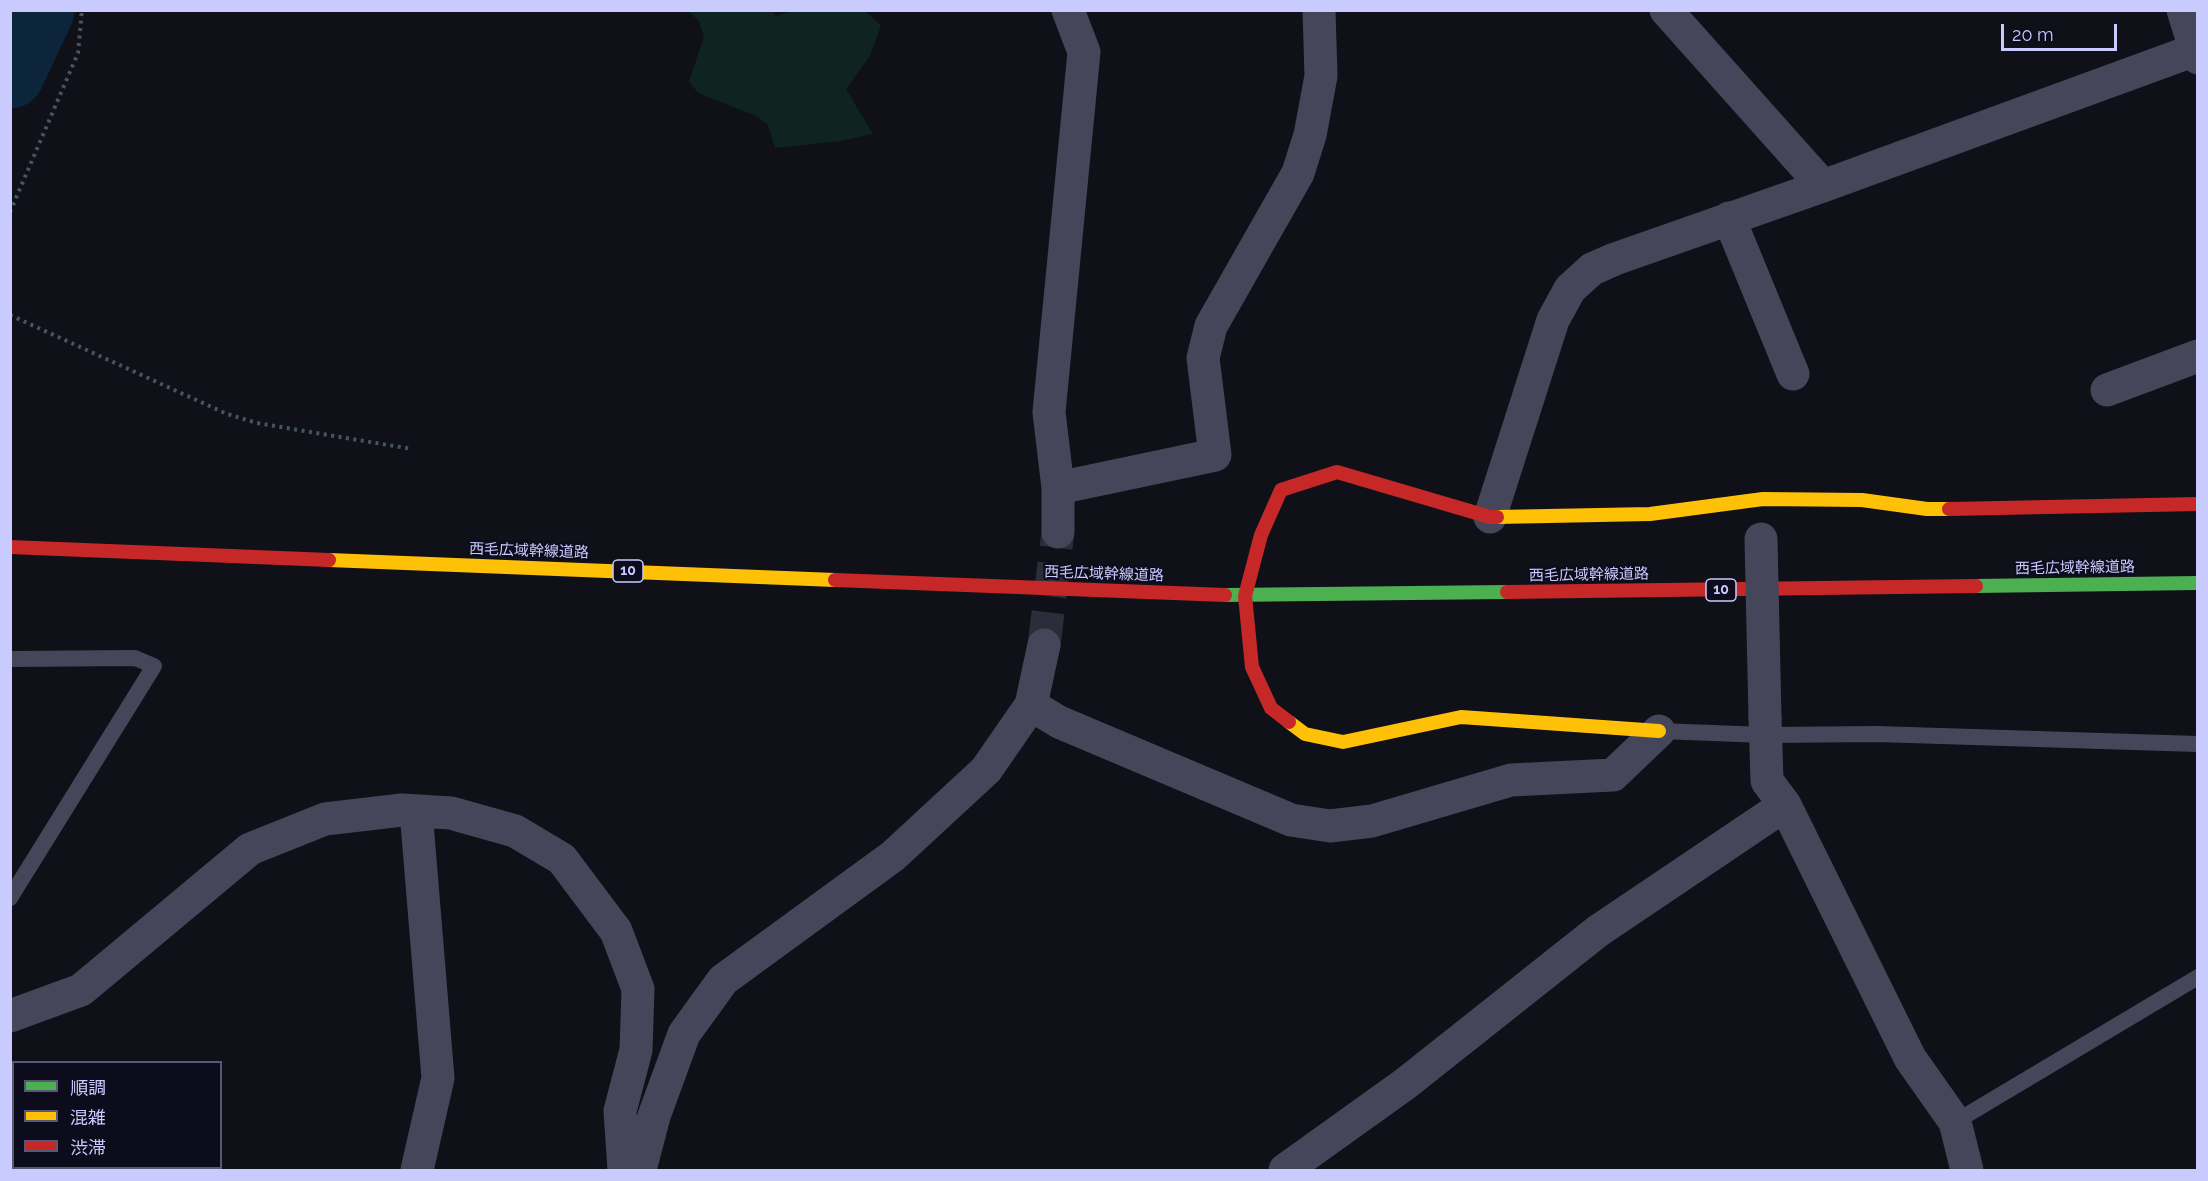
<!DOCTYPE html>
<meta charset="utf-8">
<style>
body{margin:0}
#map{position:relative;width:2208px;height:1181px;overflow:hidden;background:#101018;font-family:Raleway,"Noto Sans JP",sans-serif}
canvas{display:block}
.frame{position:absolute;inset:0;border:12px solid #c9cafd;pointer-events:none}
.legend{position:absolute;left:12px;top:1061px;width:210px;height:108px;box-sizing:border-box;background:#0d0c1c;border:2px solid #585876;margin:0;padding:8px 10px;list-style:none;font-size:18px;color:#c9cafd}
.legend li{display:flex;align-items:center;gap:12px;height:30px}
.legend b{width:30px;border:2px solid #585876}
.scale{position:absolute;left:2001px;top:24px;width:116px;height:27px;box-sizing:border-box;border:3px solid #c9cafd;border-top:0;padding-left:8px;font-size:18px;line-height:21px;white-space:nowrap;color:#c9cafd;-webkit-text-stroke:4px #0d0c1c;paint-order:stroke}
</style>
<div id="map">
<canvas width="2208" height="1181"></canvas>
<div class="frame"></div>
<ul class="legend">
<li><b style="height:8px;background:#4caf50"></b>順調</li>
<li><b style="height:8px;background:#ffc107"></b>混雑</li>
<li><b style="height:8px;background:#c62828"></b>渋滞</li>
</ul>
<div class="scale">20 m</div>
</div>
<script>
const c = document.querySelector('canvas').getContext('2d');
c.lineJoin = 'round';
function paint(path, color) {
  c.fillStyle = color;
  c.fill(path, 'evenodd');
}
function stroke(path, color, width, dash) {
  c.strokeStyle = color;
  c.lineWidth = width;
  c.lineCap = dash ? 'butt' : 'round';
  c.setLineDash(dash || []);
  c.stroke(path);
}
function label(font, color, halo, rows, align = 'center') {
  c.font = font + ' Raleway,"Noto Sans JP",sans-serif';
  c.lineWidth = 4.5;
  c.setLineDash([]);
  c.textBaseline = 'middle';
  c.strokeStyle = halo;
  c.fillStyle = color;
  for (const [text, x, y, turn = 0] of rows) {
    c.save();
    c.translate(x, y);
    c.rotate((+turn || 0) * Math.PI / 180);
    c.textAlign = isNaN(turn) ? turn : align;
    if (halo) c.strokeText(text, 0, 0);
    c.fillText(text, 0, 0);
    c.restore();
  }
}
paint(new Path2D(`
 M688,11H773L776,16L792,11H865L881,25L870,56L846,89L873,134L841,141L775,148L768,125L756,116L698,93L689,81L704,37L699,21Z`), '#0f2321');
stroke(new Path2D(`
 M10,74L40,10`), '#0d253b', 69);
stroke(new Path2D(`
 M1044,645L1058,532`), '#2c2c3a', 33, [33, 16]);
stroke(new Path2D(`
 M10,212L78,53L82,10
 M10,315L227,414L257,423L412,449`), '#46555f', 4, [3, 4.5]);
stroke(new Path2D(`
 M10,659L135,658L154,666L10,898
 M1659,731L1766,735L1877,734L2198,744
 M1955,1122L2198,977`), '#454659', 16);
stroke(new Path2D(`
 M1666,10L1823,186
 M2183,10L2198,58
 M1729,218L1793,374
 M2107,390L2198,356
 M1058,488L1215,455L1203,358L1211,326L1298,173L1310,135L1321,76L1319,10
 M1490,517L1553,320L1570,289L1592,269L1615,259L1823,186L2195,50
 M1058,532V488L1049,412L1084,52L1068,10
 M1031,705L1059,722L1291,820L1330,826L1372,821L1511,780L1613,775L1659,731
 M1765,717L1767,781L1785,805L1910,1058L1955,1122L1967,1170
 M416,811L438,1078L417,1170
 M10,1016L81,990L250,849L325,819L402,810L451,813L515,831L562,859L616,931L638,989L636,1050L620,1111L624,1170
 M640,1170L654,1116L684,1034L723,980L893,856L986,770L1031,705L1044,645
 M1285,1170L1405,1084L1598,931L1785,805`), '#454659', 33);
stroke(new Path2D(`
 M1976,586L2198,583
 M1225,595L1507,592`), '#4caf50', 14);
stroke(new Path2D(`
 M1497,517L1650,514L1763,499L1862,500L1927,509H1949
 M329,560L835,580
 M1289,722L1305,734L1343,742L1461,717L1659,731`), '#ffc107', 14);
stroke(new Path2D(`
 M1949,509L2198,504
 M10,547L329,560
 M835,580L1225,595
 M1507,592L1976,586
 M1289,722L1271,708L1252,667L1245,596L1261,535L1281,490L1337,472L1490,517H1497`), '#c62828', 14);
stroke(new Path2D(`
 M1761,539L1765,717`), '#454659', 33);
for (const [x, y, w] of [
 [628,571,30],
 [1721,590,30]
]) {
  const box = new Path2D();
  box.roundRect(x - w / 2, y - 11, w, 22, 4.5);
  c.fillStyle = '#0d0c1c';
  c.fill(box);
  stroke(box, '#c9cafd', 1.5);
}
label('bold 14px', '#c9cafd', null, [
 ["10",628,571],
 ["10",1721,590]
]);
label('15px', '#c9cafd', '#0d0c1c', [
 ["西毛広域幹線道路",529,551,2],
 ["西毛広域幹線道路",2075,568,-1],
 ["西毛広域幹線道路",1104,574,2],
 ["西毛広域幹線道路",1589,575,-1]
]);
</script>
